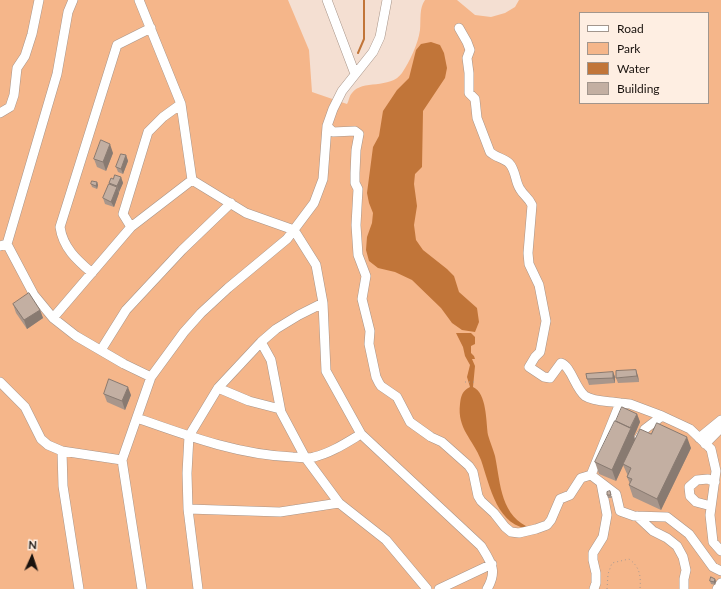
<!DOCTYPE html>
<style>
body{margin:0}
#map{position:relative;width:721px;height:589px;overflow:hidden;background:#f4dfd2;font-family:Lato,sans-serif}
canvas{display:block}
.legend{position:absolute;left:579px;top:12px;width:130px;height:92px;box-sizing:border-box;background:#feeee2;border:1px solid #a2968d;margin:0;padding:5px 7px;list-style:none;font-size:12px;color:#19120e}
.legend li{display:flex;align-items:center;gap:8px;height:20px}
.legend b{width:20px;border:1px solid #a2968d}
.north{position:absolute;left:12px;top:537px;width:40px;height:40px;-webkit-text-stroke:3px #feeee2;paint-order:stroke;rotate:3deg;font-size:11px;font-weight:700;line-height:16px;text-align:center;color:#19120e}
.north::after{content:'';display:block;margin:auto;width:14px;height:18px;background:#19120e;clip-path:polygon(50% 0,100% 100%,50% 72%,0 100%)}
</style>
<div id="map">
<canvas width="721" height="589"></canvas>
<ul class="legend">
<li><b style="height:5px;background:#fff"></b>Road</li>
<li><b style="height:11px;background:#f5b68a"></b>Park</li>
<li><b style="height:11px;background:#c17539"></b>Water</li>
<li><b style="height:11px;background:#c3afa2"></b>Building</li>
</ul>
<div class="north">N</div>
</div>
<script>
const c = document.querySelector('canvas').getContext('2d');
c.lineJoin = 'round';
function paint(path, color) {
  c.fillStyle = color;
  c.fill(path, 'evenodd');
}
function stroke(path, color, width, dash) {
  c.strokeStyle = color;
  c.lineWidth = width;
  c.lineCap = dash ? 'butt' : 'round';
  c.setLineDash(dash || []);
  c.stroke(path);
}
paint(new Path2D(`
 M0,0H288L309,50L312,92L347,104C349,101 349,96 352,93C362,79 390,90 402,73C410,61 418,44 420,30C421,20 419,8 425,0H457L475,15L491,17L505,13L515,7L519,0H721V589H0ZM580,13H708V103H580Z`), '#f5b68a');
paint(new Path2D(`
 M431,42L440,45L444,53L447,68L445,78L423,111L422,167L415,174L414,184L417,206L414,225L416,240L423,250L447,269L454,276L459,292L477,308L479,322L475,332L462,330L452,323L441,308L412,280L395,272L378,268L369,261L366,250L367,237L372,223L373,213L369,203L367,193L373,147L379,136L383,111L397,90L409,78L416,50L421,44Z
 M456,333H471L475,337V344L471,346V353L474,356L475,359H472L475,366L473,387C487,393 486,422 488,435C490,442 493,449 495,456C501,485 500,516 532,529C497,528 490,486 481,460C473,439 457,429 460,404C461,396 462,391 470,387L467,377L470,365L465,356L463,347Z`), '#c17539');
stroke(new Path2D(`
 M358,53L364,39V0`), '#c17539', 2);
const minor = new Path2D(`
 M139,0L181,104L192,180L246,213L294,230L316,265L323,303L326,371L361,434L481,546C491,562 498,571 487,589
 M327,0L355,74
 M459,28L467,42L470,50L467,58L469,73V93L475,99L477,118L490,152C495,157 503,158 509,163C516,170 515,182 520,189C524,196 529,198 532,205L528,253L529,264L539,285L546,321L540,352L535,357L529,367L544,377L550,378L561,363C571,366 575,388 585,396C594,402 610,401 620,403
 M0,113L10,107L14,95L17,68L25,56L32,34L39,0
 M327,126L333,132L355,131L359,134L356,150L355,173V183L358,189L356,225L358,255L366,276L362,299L370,331L369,344L376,377L379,383L381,386L397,397L410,422L431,437L442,442L469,466L473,472L478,496L481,501L494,513L505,527L511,532L519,533L536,529L547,525L551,520L560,499L570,495L581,478L591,475
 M131,227L123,214L148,132L163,117L181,104
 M7,244L34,295L53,318L76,336L124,364L151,377
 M0,246L7,244L57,74L68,12L73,0
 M92,273C77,260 63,248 60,227L117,45L151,28
 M53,318L131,227L192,180
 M261,342L271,360L281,412L305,457L339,503L386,540L427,589
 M101,350L126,310L182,250L231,203
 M0,382L25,407L41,439L48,445L62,451L122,460
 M218,388L249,401L280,409
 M137,418C188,436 239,455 293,457C300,457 308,459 314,457C331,453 346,443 361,434
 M699,438L721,420
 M638,440L645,429L662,416
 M705,444L721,428
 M62,451L63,486L79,589
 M711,506L696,502L690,496L689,487L697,480L708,479L715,482
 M188,509L280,512L339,503
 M637,516L653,531L667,538L677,546L683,557L686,570L684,579V589
 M721,551L713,542L710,515L716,471L711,449L690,429L662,416L630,404L620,403L591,475L616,494L620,511L634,516L667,517L689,534L713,567L721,571
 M142,589L122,460L151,377L184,332L201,313L228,288L287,239L314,203L323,179L327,126L333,109L342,91L373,52L380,37L387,0
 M198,589L188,509L187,473L189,436L218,388L261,342L276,329L299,315L323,303
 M439,589L492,564
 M594,589L596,583V573L593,560V553L603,537L607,515L601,483
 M717,589L721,583`);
stroke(minor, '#a89589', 10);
stroke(new Path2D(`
 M465,382H476
 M607,589L608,574L612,563L629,559C640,567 641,576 640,589`), '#ab9b91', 1, [1, 3]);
stroke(minor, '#fff', 9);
paint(new Path2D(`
 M113,153L106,171L97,167L94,159Z
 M126,155L128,161L123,174L118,172L116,167Z
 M121,177L123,183L119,192V193L114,207L105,204L103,198L109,184V183L113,179Z
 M97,182L98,185L97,189L92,187L91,184Z
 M13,304L40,310L43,318L27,329L16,313Z
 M613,372L615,377V383L589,385L587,379Z
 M638,376L639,382L618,383L616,378Z
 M104,394L131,395L125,410L107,402Z
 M637,414L640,422L634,436L635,439L651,434L691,448L661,510L633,497L629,485L630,484L627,477L628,476L623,465L616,481L599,474L595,462Z
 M610,491L612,498H608L607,495Z
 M710,581H716L715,585L711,584Z`), '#a8968b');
paint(new Path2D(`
 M110,144L113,153L106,171L103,162Z
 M126,155L128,161L123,174L121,169Z
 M121,177L123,183L119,192L117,186Z
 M97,182L98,185L97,189L96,186Z
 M117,187L119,193L114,207L111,202Z
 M40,310L43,318L27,329L24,320Z
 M636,370L638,376L639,382L637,376Z
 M613,372L615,377V383L613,378Z
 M128,387L131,395L125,410L122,401Z
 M637,414L640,422L634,436L635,440L616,481L612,470Z
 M687,437L691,448L661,510L657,499Z
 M715,579L716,581L715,585L714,582Z`), '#887a71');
const building = new Path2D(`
 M101,140L110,144L103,162L94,159Z
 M121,154L126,155L121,169L116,167Z
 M115,175L121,177L117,186L109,183L111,178L113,179Z
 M92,181L97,182L96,186L91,184Z
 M109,184L117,187L111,202L103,198Z
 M29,293L40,310L24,320L13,304Z
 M636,370L637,376L616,378V371Z
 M613,372V378L587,379L586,374Z
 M109,379L128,387L122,401L104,394Z
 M622,407L637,414L630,428L616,421Z
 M615,421L631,428L612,470L595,462Z
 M657,423L687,437L657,499L629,485L632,479L627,477L631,468L623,464L640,429L651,434Z
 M610,491L611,495H607V492Z
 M711,577L715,579L714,582L710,581Z`);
paint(building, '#c3afa2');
stroke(building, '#887a71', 1);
</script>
